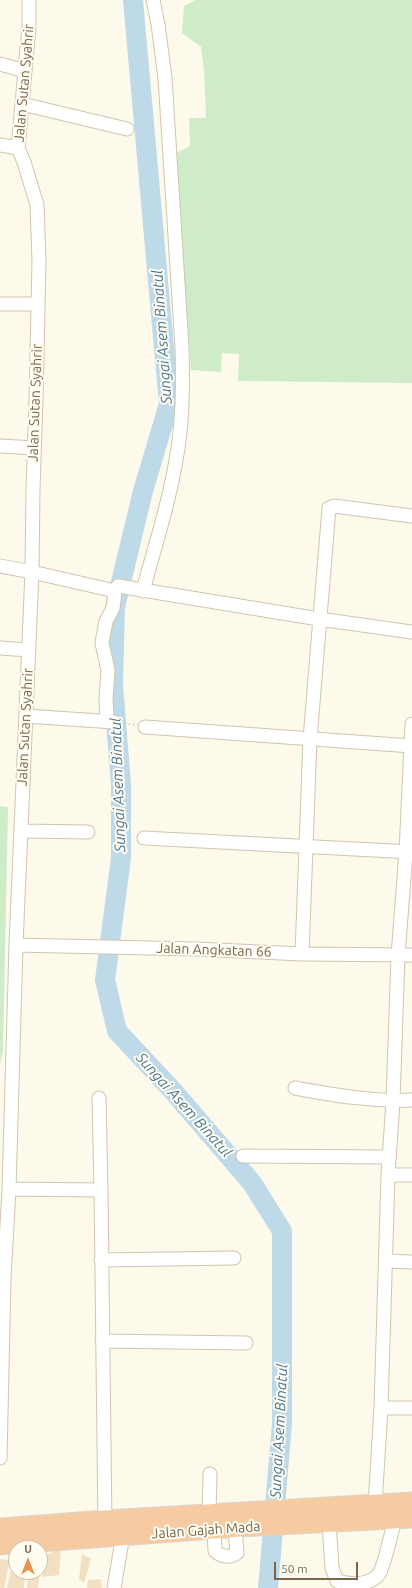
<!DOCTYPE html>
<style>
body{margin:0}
#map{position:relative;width:412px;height:1588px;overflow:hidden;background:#fdfaeb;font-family:Ubuntu,sans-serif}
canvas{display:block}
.north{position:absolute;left:8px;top:1540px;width:40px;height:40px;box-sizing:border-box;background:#fffdf2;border:1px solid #c9c1b0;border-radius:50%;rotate:0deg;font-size:11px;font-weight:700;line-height:16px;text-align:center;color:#79664d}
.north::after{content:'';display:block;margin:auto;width:14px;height:18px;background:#e79350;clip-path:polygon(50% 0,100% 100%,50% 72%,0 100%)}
.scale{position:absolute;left:274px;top:1562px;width:84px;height:18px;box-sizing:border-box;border:2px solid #79664d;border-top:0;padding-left:5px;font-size:12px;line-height:14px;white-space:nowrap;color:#79664d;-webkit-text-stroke:3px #fffdf2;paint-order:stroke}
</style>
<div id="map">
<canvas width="412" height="1588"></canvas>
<div class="north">U</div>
<div class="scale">50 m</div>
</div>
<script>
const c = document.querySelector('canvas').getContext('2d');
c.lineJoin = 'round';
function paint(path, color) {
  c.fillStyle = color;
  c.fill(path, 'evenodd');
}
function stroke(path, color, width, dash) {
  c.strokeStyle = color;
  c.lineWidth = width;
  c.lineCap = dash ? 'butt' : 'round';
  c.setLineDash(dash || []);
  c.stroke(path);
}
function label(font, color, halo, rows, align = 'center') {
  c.font = font + ' Ubuntu,sans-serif';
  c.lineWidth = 4;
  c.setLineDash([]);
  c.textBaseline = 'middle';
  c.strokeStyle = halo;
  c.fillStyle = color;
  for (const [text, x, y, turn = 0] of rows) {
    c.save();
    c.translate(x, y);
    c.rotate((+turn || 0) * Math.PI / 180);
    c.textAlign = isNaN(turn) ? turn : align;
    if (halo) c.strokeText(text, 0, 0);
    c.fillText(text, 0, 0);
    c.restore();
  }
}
paint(new Path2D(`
 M196,0H412V383L238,381L239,354L222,353L221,372L191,370L176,153L190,146L189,118H206L204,71L201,47L182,33L184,6Z
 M0,806L8,807L3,1051L0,1064Z`), '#cfecc8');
stroke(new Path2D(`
 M133,0L169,404L143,491L115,607L113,684L121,785V858L105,980L117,1031L173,1091L252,1183L282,1231V1424L268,1588`), '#bed9e8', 20);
paint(new Path2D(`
 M61,1549L59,1575L42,1577L45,1555Z
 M82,1554L91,1559L84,1583L79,1579Z
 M0,1559L10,1560L4,1588H0Z
 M13,1562H16V1572H25L24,1588H7Z
 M28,1572H40L38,1588H27Z
 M101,1579L102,1588H87L88,1580Z`), '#f3e0c2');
const minor = new Path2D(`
 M0,64L25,71
 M22,104L127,129
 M0,145L18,148
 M0,304H38
 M0,446L34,448
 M0,566L32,572L115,591L118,586L319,619L412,632
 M143,591C154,548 169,505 176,460C183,423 183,385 182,347L165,78L158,24L153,0
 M0,648L29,650
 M26,716L114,722
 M107,721L106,698L108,670L102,643L106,621L113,608L115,591
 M145,727L412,746
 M21,831L88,832
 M144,838L412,852
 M16,945L195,949L302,954L412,955
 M302,954L310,739L329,508L334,506L412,516
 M295,1088C333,1095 373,1102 412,1100
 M99,1098L101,1190
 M243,1156L389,1157
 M388,1175H412
 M9,1189L101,1190L105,1527
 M101,1260L234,1258
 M386,1261L412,1262
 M102,1341L246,1343
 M381,1408H412
 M0,1458L4,1278L9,1189L16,945L32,572L33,489L36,400L39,261L37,205L24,162L18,148L29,27V0
 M375,1505L381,1408L388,1175L393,1101L398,956L406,852L412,724
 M209,1514L210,1474
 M329,1523L332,1568L337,1581C350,1585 369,1586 379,1574C384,1567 392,1530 395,1519
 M214,1530L215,1551C221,1557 230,1558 237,1553L235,1527
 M114,1588L124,1529`);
const highway = new Path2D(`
 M0,1528L105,1520L412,1502
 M0,1545L240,1527L412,1518`);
stroke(minor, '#d0c5af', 15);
stroke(highway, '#dcd7d1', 21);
stroke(new Path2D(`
 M125,723L134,725`), '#d9c4a4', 2, [1, 3]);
stroke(minor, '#fff', 13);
stroke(highway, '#f7cba2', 19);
label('14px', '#79664d', '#fffdf2', [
 ["Jalan Sutan Syahrir",24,83,-85],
 ["Jalan Sutan Syahrir",35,403,-88],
 ["Jalan Sutan Syahrir",25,727,-87],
 ["Jalan Angkatan 66",214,950,2],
 ["Jalan Gajah Mada",206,1530,-4]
]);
label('italic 15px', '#497794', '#fffdf2', [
 ["Sungai Asem Binatul",162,337,-94],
 ["Sungai Asem Binatul",118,785,-92],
 ["Sungai Asem Binatul",184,1105,48],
 ["Sungai Asem Binatul",279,1431,-87]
]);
</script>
